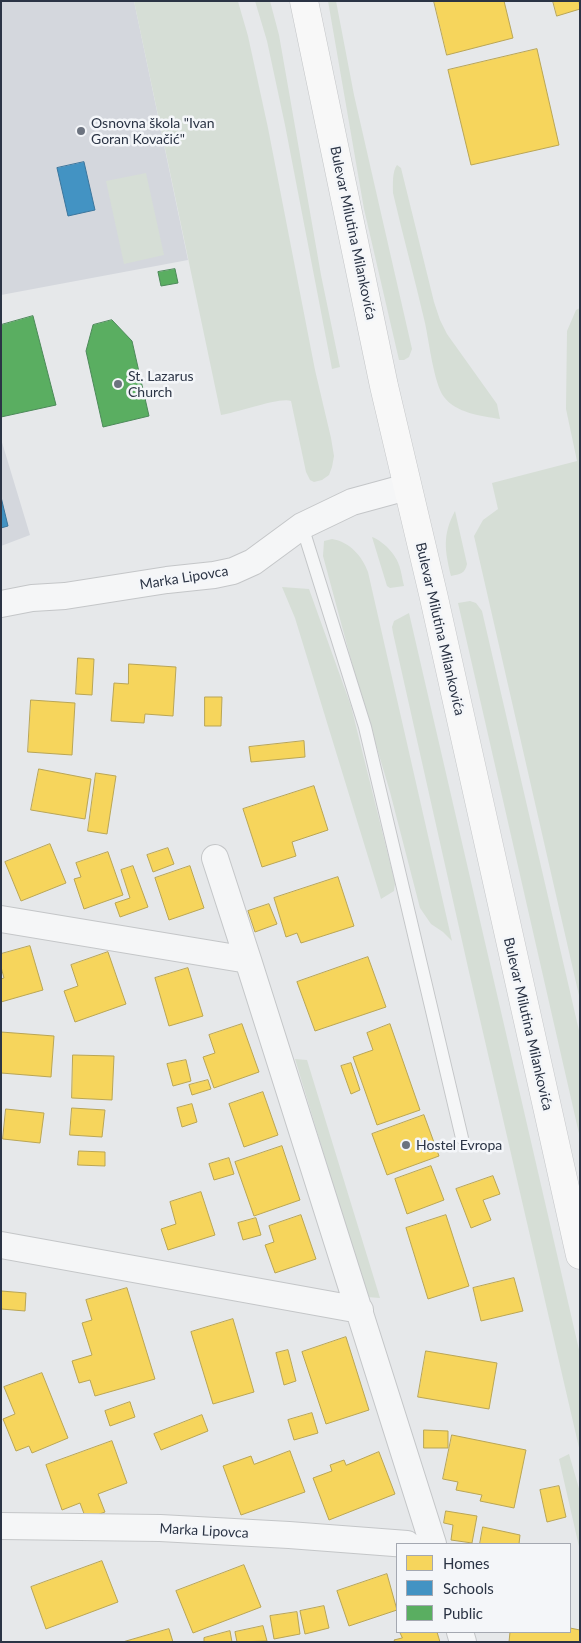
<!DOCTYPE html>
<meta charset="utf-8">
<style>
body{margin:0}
#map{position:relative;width:581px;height:1643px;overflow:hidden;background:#e6e8ea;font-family:Lato,sans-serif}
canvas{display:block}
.frame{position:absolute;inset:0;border:2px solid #2b3445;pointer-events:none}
.legend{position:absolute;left:396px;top:1543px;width:175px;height:90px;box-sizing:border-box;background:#f4f6f9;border:1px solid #a4a8b1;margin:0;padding:6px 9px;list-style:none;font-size:15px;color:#2b3445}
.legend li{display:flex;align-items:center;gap:10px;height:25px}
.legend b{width:25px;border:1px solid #a4a8b1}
</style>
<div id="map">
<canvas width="581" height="1643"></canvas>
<div class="frame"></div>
<ul class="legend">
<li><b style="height:14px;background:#f6d55c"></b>Homes</li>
<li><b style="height:14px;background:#4393c3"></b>Schools</li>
<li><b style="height:14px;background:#5aae61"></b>Public</li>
</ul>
</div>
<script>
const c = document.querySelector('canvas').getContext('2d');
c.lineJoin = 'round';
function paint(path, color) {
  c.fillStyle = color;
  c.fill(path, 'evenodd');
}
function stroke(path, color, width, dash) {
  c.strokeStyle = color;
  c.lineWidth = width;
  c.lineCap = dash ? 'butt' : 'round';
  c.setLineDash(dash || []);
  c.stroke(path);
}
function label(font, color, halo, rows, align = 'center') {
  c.font = font + ' Lato,sans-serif';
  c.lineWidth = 5;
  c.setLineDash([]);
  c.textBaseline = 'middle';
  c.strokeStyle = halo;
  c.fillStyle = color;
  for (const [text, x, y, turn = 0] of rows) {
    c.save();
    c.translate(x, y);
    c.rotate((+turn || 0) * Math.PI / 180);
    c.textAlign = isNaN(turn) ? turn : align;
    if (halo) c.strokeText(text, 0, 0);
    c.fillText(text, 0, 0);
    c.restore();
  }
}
paint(new Path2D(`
 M1,1H134L188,260L1,295Z
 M1,439L30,535L1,546Z`), '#d4d7dd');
paint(new Path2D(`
 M134,1H238L239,5L248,36L268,128L315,370L331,438L334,456L332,467L329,475L322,480L314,482L310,480L306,472L291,401C279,397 237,413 221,415Z
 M255,1H270L279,35L321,275L340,367L332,369L285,125L267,41Z
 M328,1H336L354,95L412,349L409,357L404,360H399L364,209Z
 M397,165L401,168L434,302L440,320L447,334L497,404L500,419C481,416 456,413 444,397C434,384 429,341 425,323C415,280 403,236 393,193C393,184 392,172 397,165Z
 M146,173L164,255L124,264L106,181Z
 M580,308V1000L474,536L483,520L498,509L492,483L577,461L566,409L567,331L576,310Z
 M455,511L467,564C465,574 460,574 451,576C445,551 442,535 455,511Z
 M372,537C378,539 381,542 386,546C400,560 400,567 404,586L390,588L387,586Z
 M332,539C350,542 362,556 368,572L452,941L443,932L431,924L420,908L390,792L354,671L323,556L324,541Z
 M282,587L309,589L351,706L395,883L394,891L381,899L295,618Z
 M470,601L476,603L482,611L580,1035V1138L458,603Z
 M409,613L580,1354V1452L469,972L393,633L392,627L394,621Z
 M295,1059L307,1060L380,1298L367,1297Z
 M569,1454L580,1492V1551L559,1459Z`), '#d6ded6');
const homes = new Path2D(`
 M434,1H504L513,38L447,55Z
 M553,1H579L580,9L557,16Z
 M537,49L559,145L471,165L448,70Z
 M78,658L94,659L92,695L76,694Z
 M129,664L176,667L173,716L145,714L144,723L111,721L114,683L128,684Z
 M205,697H222L221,726H205Z
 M31,700L75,703L72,755L28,752Z
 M304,741L305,757L251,762L249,747Z
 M39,769L91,779L85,819L31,810Z
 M96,773L116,776L107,834L88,831Z
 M314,786L328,830L292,842L296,856L262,867L243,809Z
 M50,844L66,883L21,901L5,862Z
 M168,848L174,864L153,872L147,855Z
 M108,852L123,895L84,909L74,879L81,877L76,863Z
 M133,866L148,907L120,917L115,903L130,898L121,870Z
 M190,866L204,908L169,920L155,878Z
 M338,877L354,926L301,943L297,933L286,937L274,898Z
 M269,904L277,924L255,932L248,911Z
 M30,946L43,990L1,1002V979L4,978L1,967V954Z
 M108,952L126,1004L75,1022L64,991L78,986L71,965Z
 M368,957L386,1007L315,1031L297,982Z
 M188,968L203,1016L169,1026L155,978Z
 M242,1024L259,1072L214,1088L203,1057L215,1053L209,1035Z
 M390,1024L420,1110L377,1125L353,1057L373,1050L367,1033Z
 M1,1032L54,1036L51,1077L1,1073Z
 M73,1055L114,1056L112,1100L72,1098Z
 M186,1060L191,1081L173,1086L167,1064Z
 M351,1063L360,1090L351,1094L341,1066Z
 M208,1080L211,1089L192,1095L189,1085Z
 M263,1092L278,1135L244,1147L229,1104Z
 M192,1104L197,1122L182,1127L177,1108Z
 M72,1108L105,1110L102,1137L70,1135Z
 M6,1109L44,1113L40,1143L3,1139Z
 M424,1115L439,1156L387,1175L372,1134Z
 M282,1146L300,1200L254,1216L235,1162Z
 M79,1151L105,1152V1166L78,1165Z
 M229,1158L234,1174L214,1180L209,1164Z
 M431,1166L444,1200L407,1214L395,1179Z
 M493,1176L500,1194L483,1200L491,1220L471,1228L456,1189Z
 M201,1192L215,1235L168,1250L161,1229L176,1224L170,1202Z
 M301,1215L316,1259L275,1273L265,1245L274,1242L269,1226Z
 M446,1215L469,1286L428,1299L406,1228Z
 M256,1218L261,1235L243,1240L238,1223Z
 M514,1278L523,1311L481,1321L473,1288Z
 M127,1288L155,1379L95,1396L90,1380L79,1383L72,1361L92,1355L82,1323L92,1320L86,1300Z
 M1,1291L26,1293L25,1311L1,1309Z
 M233,1319L254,1392L213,1404L191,1332Z
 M346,1337L369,1410L326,1424L302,1352Z
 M288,1350L296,1381L284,1385L276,1353Z
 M426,1351L497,1363L489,1409L418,1397Z
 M42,1373L68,1438L32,1453L29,1446L16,1451L3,1419L15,1414L4,1387Z
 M130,1402L135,1417L110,1426L105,1411Z
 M312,1413L318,1433L294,1440L288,1420Z
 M202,1415L208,1431L161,1450L154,1434Z
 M424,1430L448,1431V1448H424Z
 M452,1435L526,1450L514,1508L480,1501L482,1495L456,1490L458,1482L443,1479Z
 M112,1441L127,1483L98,1494L105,1512L86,1519L80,1503L62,1510L46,1465Z
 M290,1451L305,1492L241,1515L223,1466L251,1456L254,1464Z
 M379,1452L395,1494L329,1520L313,1478L332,1471L330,1465L344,1460L346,1465Z
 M559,1486L566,1517L547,1522L540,1490Z
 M446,1511L477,1516L472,1543L451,1540L453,1525L444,1523Z
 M483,1527L520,1535L519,1544H480Z
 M102,1561L118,1602L46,1629L31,1587Z
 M244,1565L261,1607L193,1633L176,1591Z
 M387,1574L397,1610L349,1626L337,1591Z
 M324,1606L329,1628L305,1634L300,1611Z
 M297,1612L300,1634L274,1639L270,1616Z
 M263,1626L267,1641L237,1642L235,1632Z
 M570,1628L580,1630V1642H509L510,1632H570Z
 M169,1629L173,1642H123Z
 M230,1631L232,1642H204V1638Z
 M400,1632H437L440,1642H395L394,1640L402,1638Z`);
paint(homes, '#f6d55c');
stroke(homes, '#b9a555', 1);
const schools = new Path2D(`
 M84,162L95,210L68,216L57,168Z
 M1,497L8,526L1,528Z`);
paint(schools, '#4393c3');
stroke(schools, '#3c769d', 1);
const public = new Path2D(`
 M175,269L178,283L161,286L158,272Z
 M33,316L56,405L1,417V325Z
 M112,320L132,341L149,416L103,427L86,351L93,325Z`);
paint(public, '#5aae61');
stroke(public, '#4c8959', 1);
const lane = new Path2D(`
 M302,526L365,727L462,1138`);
const street = new Path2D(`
 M1,604L32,598L65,596L167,580L214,575L233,571L253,562L302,526L352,502L407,487
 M215,858L248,960
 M1,919L248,960L433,1544
 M1,1245L360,1310
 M1,1526L160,1528L289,1535L407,1544
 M460,1632L463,1642`);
const secondary = new Path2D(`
 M304,1L384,386L434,598L580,1255`);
stroke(lane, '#c4c6c8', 14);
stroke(street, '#c4c6c8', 28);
stroke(secondary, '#c4c6c8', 29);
stroke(lane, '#f5f6f7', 12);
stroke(street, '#f5f6f7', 26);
stroke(secondary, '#f8f8f8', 28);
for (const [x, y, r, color] of [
 [81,131,5,"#6c737f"],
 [118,384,5,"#6c737f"],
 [406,1145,5,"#6c737f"]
]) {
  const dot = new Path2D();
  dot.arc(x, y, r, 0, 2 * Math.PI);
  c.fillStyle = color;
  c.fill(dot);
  stroke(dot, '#f4f6f9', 2);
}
label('14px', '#2b3445', '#f4f6f9', [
 ["Osnovna škola \"Ivan",91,123],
 ["Goran Kovačić\"",91,139],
 ["St. Lazarus",128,376],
 ["Church",128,392],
 ["Hostel Evropa",416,1145]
], 'left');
label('14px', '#2b3445', '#f4f6f9', [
 ["Bulevar Milutina Milankovića",353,233,78],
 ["Marka Lipovca",184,578,-9],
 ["Bulevar Milutina Milankovića",440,629,77],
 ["Bulevar Milutina Milankovića",528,1024,77],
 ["Marka Lipovca",204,1531,3]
]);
</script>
